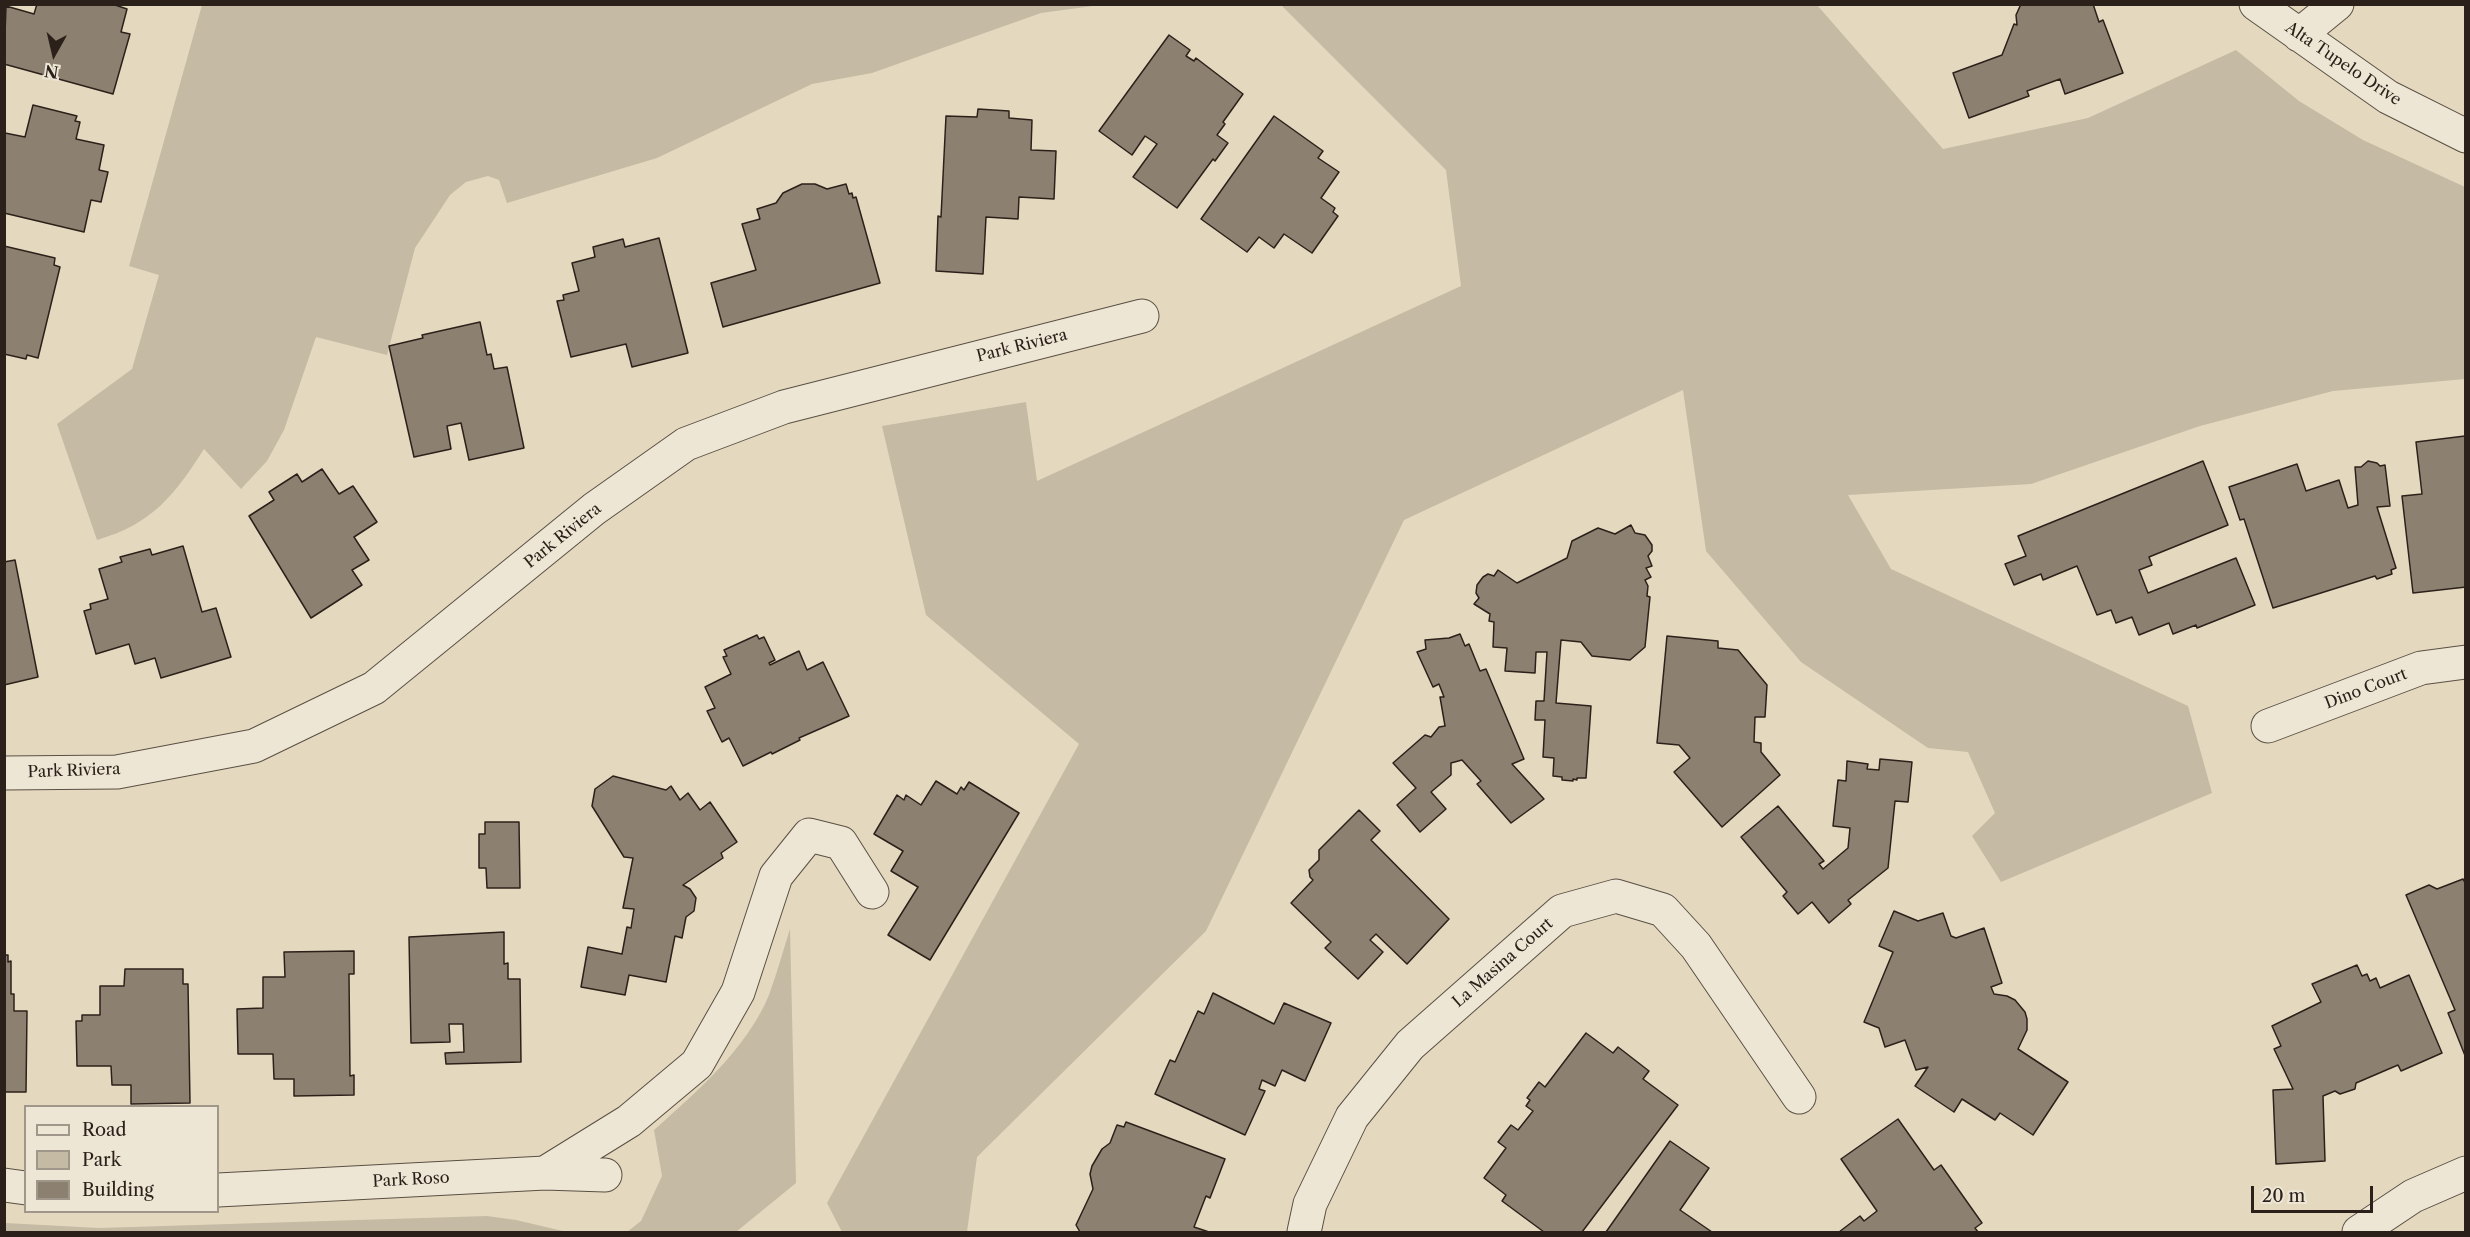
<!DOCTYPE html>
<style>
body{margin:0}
#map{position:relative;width:2470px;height:1237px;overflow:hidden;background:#e4d9bf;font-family:"Libre Caslon Text",serif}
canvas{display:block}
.frame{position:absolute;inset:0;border:6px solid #2c211a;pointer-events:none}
.legend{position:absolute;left:24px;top:1105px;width:195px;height:108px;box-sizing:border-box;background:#ede6d5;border:2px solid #a0978a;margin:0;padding:8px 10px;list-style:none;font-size:18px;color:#2c211a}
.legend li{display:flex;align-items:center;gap:12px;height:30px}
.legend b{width:30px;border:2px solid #a0978a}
.north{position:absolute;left:24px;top:24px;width:60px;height:60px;-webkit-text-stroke:4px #ede6d5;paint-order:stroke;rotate:188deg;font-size:16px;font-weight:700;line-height:24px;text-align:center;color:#2c211a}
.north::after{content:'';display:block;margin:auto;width:21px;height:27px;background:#2c211a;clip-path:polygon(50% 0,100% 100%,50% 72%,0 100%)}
.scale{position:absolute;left:2251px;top:1186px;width:122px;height:27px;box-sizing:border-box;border:3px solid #2c211a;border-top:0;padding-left:8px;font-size:18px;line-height:21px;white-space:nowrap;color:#2c211a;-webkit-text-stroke:4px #ede6d5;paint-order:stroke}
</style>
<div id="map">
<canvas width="2470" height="1237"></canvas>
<div class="frame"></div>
<ul class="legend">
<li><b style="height:8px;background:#ede6d5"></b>Road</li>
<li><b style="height:16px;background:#c5baa3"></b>Park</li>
<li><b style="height:16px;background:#8c8170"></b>Building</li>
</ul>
<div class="north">N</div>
<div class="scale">20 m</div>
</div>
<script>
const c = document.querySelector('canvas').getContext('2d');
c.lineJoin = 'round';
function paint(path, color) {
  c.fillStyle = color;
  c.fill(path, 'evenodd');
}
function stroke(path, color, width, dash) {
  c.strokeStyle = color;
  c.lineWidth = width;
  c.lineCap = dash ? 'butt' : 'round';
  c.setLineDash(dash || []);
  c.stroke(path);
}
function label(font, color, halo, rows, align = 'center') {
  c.font = font + ' "Libre Caslon Text",serif';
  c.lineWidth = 6;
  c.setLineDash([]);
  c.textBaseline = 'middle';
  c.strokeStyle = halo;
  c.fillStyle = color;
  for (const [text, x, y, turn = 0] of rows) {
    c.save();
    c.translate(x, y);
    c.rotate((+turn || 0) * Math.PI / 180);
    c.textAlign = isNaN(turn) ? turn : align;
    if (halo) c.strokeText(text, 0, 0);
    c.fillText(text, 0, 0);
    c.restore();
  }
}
paint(new Path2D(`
 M202,5H1100L1041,13L872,73L812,84L657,158L507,203L499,180L488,176L466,182L450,195L415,248L387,355L316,337L284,430L267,461L241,489L204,449C174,496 152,524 97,540L57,424L132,369L159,275L129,266Z
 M1281,5H1817L1943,149L2088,118L2236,50L2299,101L2363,140L2465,187V379L2333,391L2200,426L2031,484L1848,495L1891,569L2188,706L2212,793L2001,882L1972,836L1995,813L1968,752L1928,748L1801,662L1706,551L1683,390L1404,520L1206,931L977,1157L967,1232H842L827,1203L1079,744L926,615L882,426L1026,402L1037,481L1461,286L1446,170Z
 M790,929L796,1183L736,1232H627L641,1221L662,1176L654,1130C697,1091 746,1050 769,995C777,973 783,951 790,929Z
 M487,1216L516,1220L567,1232H4L5,1223L99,1228Z`), '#c5baa3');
const building = new Path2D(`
 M37,4H112L127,9L121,32L130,34L113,94L4,64L6,6L34,14Z
 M2021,4H2093L2099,22L2103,20L2123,73L2065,94L2060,79L2027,91L2029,96L1969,118L1953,73L2002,55L2014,24L2017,25L2016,15Z
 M1169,35L1190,50L1186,56L1194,61L1196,58L1243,94L1223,122L1225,124L1217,135L1228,143L1215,161L1213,159L1177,208L1133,177L1157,144L1145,136L1132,155L1099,131Z
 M33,105L77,116L75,121L80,122L76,139L104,145L99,170L108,172L101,202L91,200L84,232L4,213L5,133L25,137Z
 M978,109L1009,111V118L1032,120L1031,150L1056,151L1054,199L1019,197L1018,219L986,217L983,274L936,271L938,216L941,217L946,116L977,117Z
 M1274,116L1323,151L1318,158L1339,172L1321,198L1335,208L1333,212L1338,216L1312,253L1284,234L1274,248L1259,237L1247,252L1201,219Z
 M802,184H815L827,189L846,184L849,194L852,193L853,198L856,197L880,283L723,327L711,283L756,270L742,224L760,219L757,209L776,203L783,193Z
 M659,238L688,353L632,367L626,344L571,357L557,301L564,300L563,295L579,291L572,263L595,257L593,247L623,239L625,247Z
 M4,246L55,258L54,265L60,267L38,358L27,355L26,359L4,354Z
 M480,322L487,355L491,354L494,369L507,367L524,448L469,460L461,423L447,426L451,449L414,457L389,346L423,338L422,335Z
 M2465,436L2466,587L2413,593L2402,496L2422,494L2416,442Z
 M2203,461L2228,525L2149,557L2152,565L2139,570L2148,593L2236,558L2255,605L2197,628L2196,625L2173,634L2169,623L2139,635L2132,617L2116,623L2111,610L2097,615L2077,566L2043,580L2041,574L2014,585L2005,564L2026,556L2018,536Z
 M2368,461L2377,463L2380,466L2385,465L2390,506L2377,507L2396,568L2391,570L2392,574L2377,579L2375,576L2273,608L2244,519L2240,520L2229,487L2297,464L2306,491L2339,480L2348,508L2358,505L2355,467H2361Z
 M322,469L339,494L353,486L377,522L354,537L369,560L352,570L362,585L311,618L249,516L274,500L269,492L297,474L302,482Z
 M1631,525L1635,533L1645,535L1652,545V551L1648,556L1652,566L1646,568L1651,577L1645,580L1648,586L1647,596L1650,597L1645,647L1630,660L1592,656L1581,642L1561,640L1556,703L1591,706L1586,778H1577V780L1573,779V781L1562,780V777L1553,776L1554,758L1543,757L1545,720H1535L1536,701H1544L1547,652H1536L1535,673L1505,671L1507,648L1493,647L1494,622L1489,621L1490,614L1474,604L1479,598L1476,593L1477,585L1483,577L1488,574L1494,576L1498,570L1517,583L1567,558L1572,541L1598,528L1615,534Z
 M183,546L202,612L216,608L231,657L161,678L155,658L135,664L129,644L96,654L84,611L91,609L90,604L108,599L99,569L122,562L120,557L150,549L152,555Z
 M15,560L38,677L4,685V562Z
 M1460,634L1465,646L1469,644L1480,671L1486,669L1524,759L1512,764L1544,799L1511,823L1477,784L1481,781L1462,760L1451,763V775L1431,792L1446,809L1420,832L1397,805L1416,788L1393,763L1425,735L1431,737L1439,727L1445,726L1440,697H1444L1439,684L1433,687L1417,652L1426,649L1425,640L1449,638Z
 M757,635L759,639L764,637L775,660L769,663L770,665L799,651L807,670L823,662L849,716L799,738L800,740L772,754L771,752L743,766L729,738L722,742L707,711L715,708L705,687L731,674L723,657L727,656L724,650Z
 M1667,636L1718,641V648L1738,650L1767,685L1765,717H1755L1754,742L1761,743V752L1780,775L1722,827L1674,772L1690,758L1679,745L1657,743Z
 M1880,759L1912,762L1908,802L1895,801L1888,868L1848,900L1851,904L1829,923L1812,902L1798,914L1783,896L1787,892L1741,837L1778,806L1824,861L1819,864L1823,869L1848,848L1850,828L1833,826L1838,780L1846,781L1847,761L1868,764L1867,769L1879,770Z
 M613,776L666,790L671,786L680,800L688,793L700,810L710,802L737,842L721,853L723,858L683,885L690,889L696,898L694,911L686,917L682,938L675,936L666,982L629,975L625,995L581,987L588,947L622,954L627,927L631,928L634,909L623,908L633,858L624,857L592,806L595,789Z
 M936,781L957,794L961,787L964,790L969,782L1019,813L930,960L888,935L918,887L891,871L903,851L874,834L897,795L904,800L906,795L921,805Z
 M1359,810L1380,831L1371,840L1449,919L1407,964L1376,934L1370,940L1383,952L1358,979L1325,948L1331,942L1291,903L1313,880L1310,877L1309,870L1319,860V850Z
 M485,822H519L520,888H487L486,868H479V834H485Z
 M2463,879L2466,884V1058L2448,1013L2455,1010L2406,895L2429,885L2437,889Z
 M1894,911L1918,921L1943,913L1951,936L1956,938L1984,928L2002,983L1991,987L1994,994L2007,996L2015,1000L2025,1012L2027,1019V1030L2018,1049L2068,1082L2033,1135L2000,1113L1995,1120L1962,1099L1954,1112L1915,1086L1928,1067L1916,1070L1905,1040L1885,1047L1879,1028L1864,1022L1893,952L1879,946Z
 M504,932V964L508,963V979H520L521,1062L446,1064L445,1053L464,1052L463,1024H449L450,1042L411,1043L409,937Z
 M354,951V974H349L350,1076L354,1075V1095L294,1096V1079H274L273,1054H238L237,1009L263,1008V977H285L284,952Z
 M4,955H8V962L11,961V994H14V1011H27L26,1092H4Z
 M2357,965L2362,976L2367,974L2370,981L2376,978L2380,988L2409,975L2442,1053L2401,1071L2398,1065L2356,1083L2355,1089L2340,1094L2335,1091L2323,1096L2325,1161L2276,1164L2273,1090L2293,1089L2274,1049L2281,1046L2272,1026L2321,1002L2312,984Z
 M125,969H183V984H188L190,1103L131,1104V1085H112L111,1066H77L76,1021H82V1015H100V986H124Z
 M1213,993L1274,1024L1284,1003L1331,1023L1305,1081L1282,1070L1275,1086L1262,1080L1259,1089L1265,1091L1245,1135L1155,1094L1170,1060L1175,1062L1198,1011L1204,1014Z
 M1586,1033L1613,1053L1618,1047L1649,1071L1643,1079L1678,1105L1582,1232H1544L1502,1201L1506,1195L1484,1178L1506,1148L1498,1142L1511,1125L1518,1130L1533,1111L1526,1106L1530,1100L1527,1098L1539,1082L1545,1087Z
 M1898,1119L1934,1170L1941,1165L1982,1223L1975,1228L1978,1232H1839L1860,1216L1864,1221L1877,1211L1841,1159Z
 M1126,1122L1225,1159L1210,1198L1206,1196L1194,1227L1209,1232H1080L1076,1225L1093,1189L1090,1174L1092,1166L1102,1149L1110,1143L1117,1125L1124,1127Z
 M1670,1141L1709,1168L1680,1210L1712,1232H1606Z`);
paint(building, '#8c8170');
stroke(building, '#2c211a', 1.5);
const minor = new Path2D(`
 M2256,4L2388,97L2466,136
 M2299,35L2337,4
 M2268,726L2421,668L2466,662
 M4,773L117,772L254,746L374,688L594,509L686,444L784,407L1142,316
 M545,1173L629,1121L697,1064L738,992L776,876L809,835L841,843L872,892
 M4,1185L26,1188
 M218,1190L545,1173L605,1175
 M1304,1232L1310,1204L1352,1117L1410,1045L1562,911L1616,896L1663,910L1696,946L1799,1097
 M2359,1232L2413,1196L2466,1173`);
stroke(minor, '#5a4f43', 35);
stroke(minor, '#ede6d5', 33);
label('16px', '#2c211a', '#ede6d5', [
 ["Alta Tupelo Drive",2343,64,34],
 ["Park Riviera",1022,346,-14],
 ["Park Riviera",563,536,-39],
 ["Dino Court",2366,689,-21],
 ["Park Riviera",74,771,-2],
 ["La Masina Court",1503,963,-41],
 ["Park Roso",411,1180,-3]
]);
</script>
